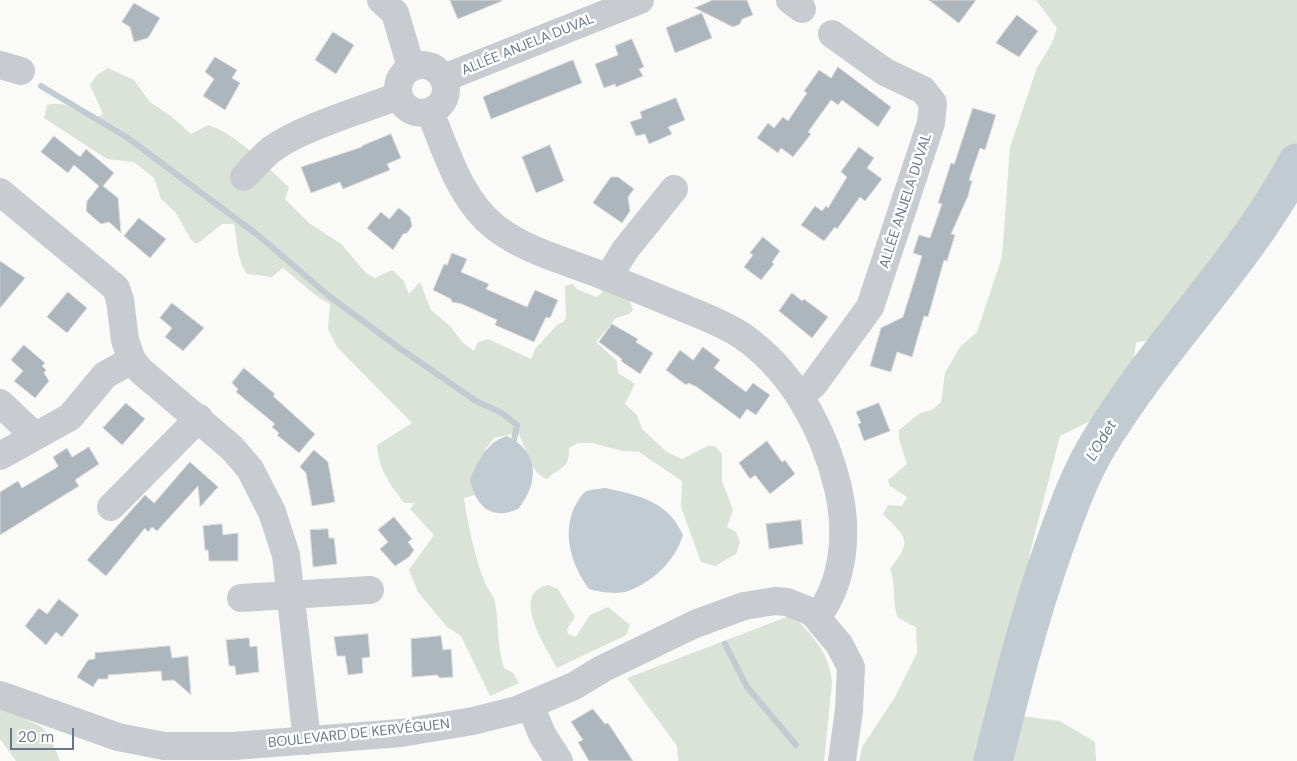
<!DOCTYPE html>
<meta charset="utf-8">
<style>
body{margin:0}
#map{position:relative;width:1297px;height:761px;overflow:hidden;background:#fafaf8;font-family:"DM Sans",sans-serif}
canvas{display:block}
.scale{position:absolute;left:10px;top:728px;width:64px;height:22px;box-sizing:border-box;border:2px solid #67788a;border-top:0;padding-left:6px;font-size:15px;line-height:18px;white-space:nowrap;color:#67788a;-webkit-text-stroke:4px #fff;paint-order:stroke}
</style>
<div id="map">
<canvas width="1297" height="761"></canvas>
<div class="scale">20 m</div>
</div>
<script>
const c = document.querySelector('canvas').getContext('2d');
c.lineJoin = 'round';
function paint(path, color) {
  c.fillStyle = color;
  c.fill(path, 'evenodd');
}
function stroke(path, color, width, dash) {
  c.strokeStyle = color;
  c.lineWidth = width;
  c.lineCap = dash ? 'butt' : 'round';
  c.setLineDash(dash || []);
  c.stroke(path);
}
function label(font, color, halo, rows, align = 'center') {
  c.font = font + ' "DM Sans",sans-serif';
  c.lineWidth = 5;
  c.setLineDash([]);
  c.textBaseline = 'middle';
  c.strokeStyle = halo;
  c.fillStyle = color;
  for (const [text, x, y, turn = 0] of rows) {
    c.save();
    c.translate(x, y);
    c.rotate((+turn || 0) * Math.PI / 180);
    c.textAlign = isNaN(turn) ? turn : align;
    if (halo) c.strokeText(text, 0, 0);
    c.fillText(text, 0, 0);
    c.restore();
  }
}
paint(new Path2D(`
 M1036,0H1297V158L1262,213L1160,339L1136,342L1133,366L1096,418L1060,436L1031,549L1017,623L988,712L1060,721L1095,742L1096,761H859L862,747L895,697L917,653L916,627L898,618C891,599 897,587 890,569C913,539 907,539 883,514L888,505L902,506L907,497L890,486L888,480L907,464L899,439V430L920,413L932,410L941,402L945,373L960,347L977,332L1002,257L1010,147L1037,68L1052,43L1057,28Z
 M108,68L134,80L150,102L172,117L191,134L208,125C239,135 265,166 289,187L285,199L309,223L341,244L366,273L375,278L392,270L403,280L409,294L420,282L431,310L451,327L462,342L474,351L478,342L488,339L531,359L535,349L558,324L563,322L566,317L565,286L572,284L578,290L597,297L605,289C617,293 630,295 633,310L629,314L616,318L596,342L617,361L618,373L635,384L625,404L637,415L642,429L667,452L682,459L708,446H715L722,454V481L733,510L727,527L736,532L740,542L736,554L715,566L701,562L681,507L682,481L639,452L622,451L593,443H578L569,448C570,470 559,467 547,479C530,474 527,448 518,433L494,438L485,450L483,472L475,495L464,498C468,526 474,552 483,578C486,587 493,594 495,602C499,624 497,647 504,668L513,673L519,683L490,696L461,636L447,627L418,592L409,570L434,535L410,509L415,503H404C391,486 378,468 377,445L412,423L337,347L328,329L330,304L319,298L283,268L272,277L247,274C236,258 238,242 234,224H222L197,244L191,240L176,213L161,199L154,178L134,162L107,159L44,118L47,105C65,100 76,110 92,119L103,114L90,85L97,75Z
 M548,585L558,589L575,617L567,629L568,634L576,637L590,615L608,607L630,625L626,635L557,668C548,650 508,593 548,585Z
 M792,615C812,635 830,653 832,683L824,761H678L677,746L627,678Z
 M5,709L42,727L51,739L60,761H16L0,739V710Z`), '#dbe2d8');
paint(new Path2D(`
 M507,436C540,452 539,484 518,509C491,521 476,506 470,480C477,463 487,441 507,436Z
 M605,488C638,495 668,501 683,535C675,561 653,582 628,591C617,595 600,592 589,589C572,566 562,535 574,508C577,503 580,496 585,492C590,489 599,489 605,488Z`), '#c2cbd1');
stroke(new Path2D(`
 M41,86L128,138L259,236L329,296L398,347L476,401L502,413L517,425L514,440
 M725,644L747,687L796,745`), '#c2cbd1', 6);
stroke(new Path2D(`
 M993,761C1011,689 1029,617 1054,547C1067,511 1079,476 1099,443C1158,345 1243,265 1297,163`), '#c2cbd1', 39);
const building = new Path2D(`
 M450,0H502V1L458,19Z
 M713,0H747L753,15L742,19L740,24L733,27L695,8Z
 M929,0H976L959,23Z
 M134,3L160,18L148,38L134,42L130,27L122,22Z
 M702,13L712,38L675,53L666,28Z
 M1017,15L1038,31L1019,57L996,43Z
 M333,32L354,45L336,74L315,60Z
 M632,39L644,67L639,69L643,76L616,87L615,84L604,88L595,64L618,55L615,46Z
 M215,57L237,70L232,78L240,83L225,110L203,96L214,79L205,72Z
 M573,60L582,83L491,119L483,97Z
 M838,67L891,107L878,127L842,100L838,105L831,100L808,132L811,134L793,157L781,148L778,153L757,138L768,123L774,128L783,117L788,121L807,93L804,91L819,70L831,78Z
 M676,98L685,120L668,127L672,134L649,144L645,134L636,136L630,122L642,118L640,112Z
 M973,108L996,115L985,150L980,148L969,180L972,181L968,196L951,234L955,235L947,261L944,260L928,317L924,316L912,357L897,352L891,372L870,366L881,328L903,317L922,256L913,253L919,235L930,238L942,204L938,203L951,163L954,164Z
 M391,134L401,158L387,164L390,170L343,189L340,182L311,193L301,167L362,147V146Z
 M54,136L80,157L86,149L114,173L103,186L118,198L121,233L109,222L101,224L86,211L87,201L99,186L74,165L68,173L41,152Z
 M550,145L564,181L536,193L522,157Z
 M859,147L874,158L867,168L882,179L865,201L860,197L837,229L835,227L824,241L801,225L815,206L822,211L826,206L828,208L847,177L841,172Z
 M611,177H618L634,189L628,197L630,211L622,223L593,203Z
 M399,208L410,217L412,226L407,233L403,234L393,250L367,228L381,212L389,219Z
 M139,218L166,239L150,258L124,236Z
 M763,237L780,251L772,262L774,264L761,280L744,267L753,255L750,253Z
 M452,253L467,259L461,272L489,284L486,289L527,307L535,290L558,300L550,318L546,317L534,342L495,325L497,320L462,304L452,302L451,299L433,290L444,264L447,265Z
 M0,261L25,278L0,308Z
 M68,292L87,308L67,333L47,317Z
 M792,293L802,301L804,299L828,317L812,338L779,311Z
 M172,303L204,328L183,351L165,337L172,328L160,318Z
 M612,324L638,339L636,342L653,353L640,374L621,361L622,359L599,342Z
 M24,345L45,363L42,366L46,370L44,373L49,381L35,398L14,381L23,371L11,360Z
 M703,347L720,360L714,368L746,392L753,383L770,395L756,415L747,409L740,419L697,387L688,383L686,385L666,370L680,350L693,360Z
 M244,368L275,394L273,396L315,434L299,453L277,435L279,433L272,427L275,424L236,392L238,389L232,383Z
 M126,403L145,419L122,445L103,428Z
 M879,403L890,431L864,441L858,424L861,423L856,412Z
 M767,441L782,462L785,460L795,474L770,494L755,475L750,479L739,463Z
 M89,447L99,464L75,480L79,486L0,535V492L18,481L22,488L56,468L58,466L53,457L67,448L72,457Z
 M314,450L328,462L335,502L312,506L306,473L300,467Z
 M190,462L218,487L200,507L198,486L157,531L152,527L148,532L145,528L106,576L87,560L145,495L154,503Z
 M394,517L412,539L408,542L414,550L409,557L395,566L380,549L388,542L378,530Z
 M801,520L803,544L769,549L766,524Z
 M222,524L223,535L238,533V561H209L208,550H205L203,526Z
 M328,529L329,538H334L337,564L313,567L310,530Z
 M59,599L79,615L62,637L56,632L46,645L25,626L39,608L47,614Z
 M368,634L370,657L362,658L363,673L348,675L345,656H337L334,637Z
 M441,636L443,650L451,649L453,677L440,678L437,675L412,677L411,639Z
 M249,638L250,647L257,646L259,672L236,675L235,666H229L226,640Z
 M170,646L172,658L188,656L191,695L174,680L162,681L161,671L108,675V679H98L93,687L77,677L88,660L95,659V653Z
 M593,709L605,724L608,723L633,761H589L578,742L583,740L571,722Z`);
paint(building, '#aeb6bd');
stroke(building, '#dcdcda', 1);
stroke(new Path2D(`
 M381,0L395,13L411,67
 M790,0L802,9
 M398 89a24 24 0 1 1 48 0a24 24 0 1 1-48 0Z
 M0,65L21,71
 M444,78L640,0
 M430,112C447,153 460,200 496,228C524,249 556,258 588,270C618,281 647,293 676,305C698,314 721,322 741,335C792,370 824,429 838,488C848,531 845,581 817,617
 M244,177C253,167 262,157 272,149C303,127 362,110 398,96
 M0,192L116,288L120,300L125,340L132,360L141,371L232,448L250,469L272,512L286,555L307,741
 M608,278L625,250L674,189
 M800,397L814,384L870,307L931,123L933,103L923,90L885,72L832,34
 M0,403L35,436
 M0,456L70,417L105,375L132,360
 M111,507L199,418
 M241,598L370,590
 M0,695L118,737L164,746H234L401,733L473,721L517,710L574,686L602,669L695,624L744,606L775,601L787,602L812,612L839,644L851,667L849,710L842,761
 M530,705L542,734L559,761`), '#c8cbcf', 28);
label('14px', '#67788a', '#fff', [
 ["ALLÉE ANJELA DUVAL",528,45,-22],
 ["ALLÉE ANJELA DUVAL",906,201,-72],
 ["BOULEVARD DE KERVÉGUEN",359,734,-6]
]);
label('italic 15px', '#637a85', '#fff', [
 ["L'Odet",1102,441,-59]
]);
</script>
